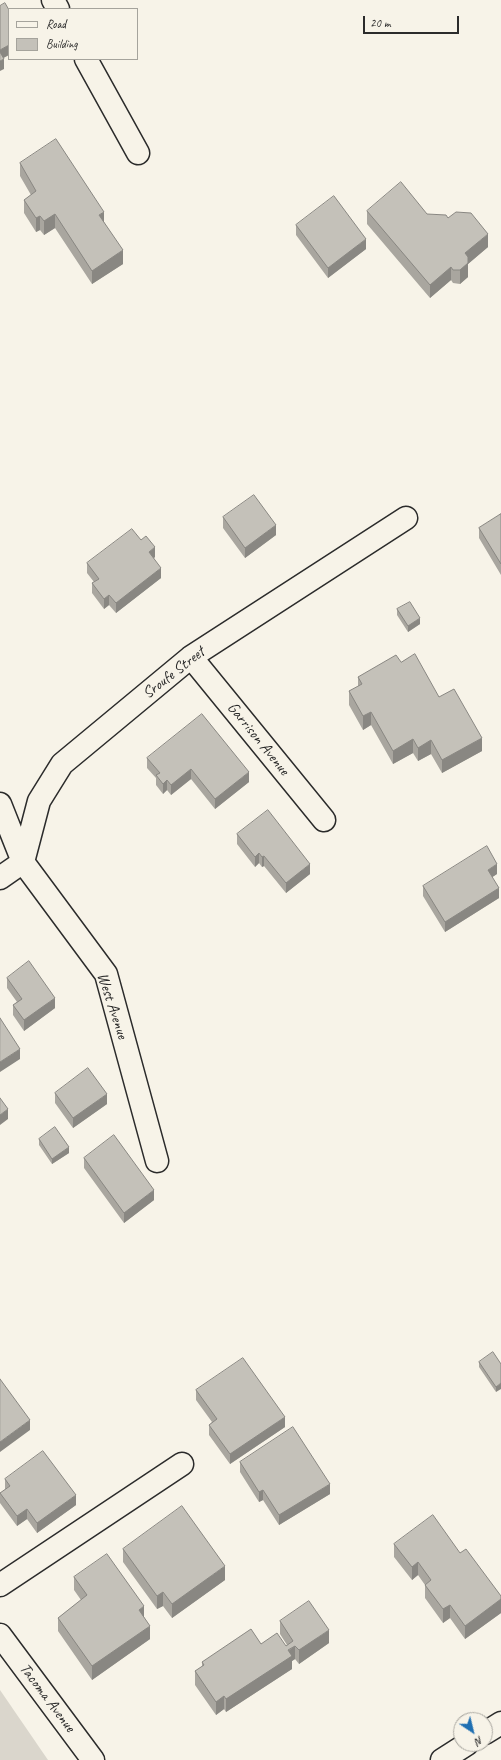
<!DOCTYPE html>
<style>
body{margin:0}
#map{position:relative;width:501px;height:1760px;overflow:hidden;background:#f7f3e8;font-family:Caveat,sans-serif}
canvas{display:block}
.legend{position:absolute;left:8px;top:8px;width:130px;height:52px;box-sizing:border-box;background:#f7f3e8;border:1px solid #a5a39c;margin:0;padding:5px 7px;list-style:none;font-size:12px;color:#2b2b2b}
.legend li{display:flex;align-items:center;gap:8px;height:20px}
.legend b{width:20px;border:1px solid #a5a39c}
.north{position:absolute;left:453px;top:1712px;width:40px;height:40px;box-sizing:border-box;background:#f7f3e8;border:1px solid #a5a39c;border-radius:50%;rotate:145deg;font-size:11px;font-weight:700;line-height:16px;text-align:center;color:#2b2b2b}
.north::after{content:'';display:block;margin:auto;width:14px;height:18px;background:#1f6fb2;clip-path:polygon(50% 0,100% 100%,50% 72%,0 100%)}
.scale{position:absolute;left:363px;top:16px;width:96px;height:18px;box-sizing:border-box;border:2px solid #2b2b2b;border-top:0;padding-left:5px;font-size:12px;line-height:14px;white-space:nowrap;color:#2b2b2b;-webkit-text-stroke:3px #f7f3e8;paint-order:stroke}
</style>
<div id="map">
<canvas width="501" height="1760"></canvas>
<ul class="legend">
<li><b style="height:5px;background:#f7f3e8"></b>Road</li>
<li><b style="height:11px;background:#c4c1b9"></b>Building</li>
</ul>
<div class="north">N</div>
<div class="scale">20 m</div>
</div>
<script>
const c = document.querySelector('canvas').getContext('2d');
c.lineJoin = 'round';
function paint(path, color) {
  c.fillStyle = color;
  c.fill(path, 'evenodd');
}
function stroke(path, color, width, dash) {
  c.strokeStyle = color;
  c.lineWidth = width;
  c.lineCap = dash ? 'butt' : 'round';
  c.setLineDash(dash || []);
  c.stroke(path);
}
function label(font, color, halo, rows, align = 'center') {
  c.font = font + ' Caveat,sans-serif';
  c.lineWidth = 3;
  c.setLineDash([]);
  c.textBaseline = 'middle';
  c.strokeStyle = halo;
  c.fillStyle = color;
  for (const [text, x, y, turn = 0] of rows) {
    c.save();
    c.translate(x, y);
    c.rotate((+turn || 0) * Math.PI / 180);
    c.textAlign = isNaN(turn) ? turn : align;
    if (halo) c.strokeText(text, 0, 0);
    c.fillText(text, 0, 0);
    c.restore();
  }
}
paint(new Path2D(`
 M0,1690L48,1760H0Z`), '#dad6cc');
const minor = new Path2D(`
 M53,0L58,9
 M86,59L138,153
 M191,657L324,820
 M0,804L23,862L106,974L157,1161
 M0,878L23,862L39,801L62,764L191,657L406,518
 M0,1585L182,1464
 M0,1635L93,1760
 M485,1733L501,1723
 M442,1760L467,1744`);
stroke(minor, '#2b2b2b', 25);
stroke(minor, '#f7f3e8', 22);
paint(new Path2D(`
 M20,163L104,222L123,264L92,284L55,228L44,235L40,230L36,232L24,213V200L31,195L20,176Z
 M367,211L427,214L448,218L488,247L468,264V277L460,284L453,283L451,280L430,298L367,224Z
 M296,225L366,249L328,278L296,235Z
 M501,514V575L479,538V528Z
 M223,517L276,535L245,558L223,528Z
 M155,557L154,558L161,578L116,613L109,605L104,609L92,593V583L94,582L87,573V563Z
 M397,609L420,624L408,632L397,615Z
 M401,662L439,697L482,751L442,773L431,754L418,761L413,753L393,764L371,725L363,730L349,705V691L358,687V677Z
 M147,758L249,782L215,809L191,779L171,795L167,790L163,794L156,785V778L147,768Z
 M237,834L310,874L286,893L264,866L262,867L259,863L255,867L237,844Z
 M497,874L492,877L499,898L445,932L423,896V886Z
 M7,978L55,1008L24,1031L13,1015V1005L17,1002L7,988Z
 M55,1093L107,1104L73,1128L55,1103Z
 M39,1139L69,1153L52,1164L39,1145Z
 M84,1158L154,1200L124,1223L84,1168Z
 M479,1362L501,1364L496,1392L479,1367Z
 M196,1390L285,1427L230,1464L209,1435V1425L212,1422L196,1400Z
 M240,1462L330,1494L279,1525L263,1500L259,1502L240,1472Z
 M5,1479L76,1505L37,1533L27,1519L17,1526L0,1503V1493L5,1490Z
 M394,1544L460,1553L501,1596V1613L465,1639L450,1618L443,1623L425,1598V1585L418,1575L412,1580L394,1557Z
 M123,1549L225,1580L172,1618L163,1606L157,1609L123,1562Z
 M74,1577L144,1617L150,1639L92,1680L58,1631V1618L81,1600L74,1590Z
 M280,1621L329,1643L299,1664L295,1659L292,1661V1669L226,1712L224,1709L216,1715L195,1685V1671L202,1667V1662L261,1644L286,1646L287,1645L280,1634Z`), '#a9a69f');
paint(new Path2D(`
 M9,45V55L0,60V50Z
 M4,59V69L0,71V61Z
 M104,212V225L99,215Z
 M55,214V228L44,235V221Z
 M40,216V230L36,232V218Z
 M488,234V247L468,264V277L460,284V270L465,253Z
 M366,239V249L328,278V268Z
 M123,250V264L92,284V271Z
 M451,267V280L430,298V285Z
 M276,525V535L245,558V548Z
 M155,547V557L149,562V552Z
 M161,568V578L116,613V603Z
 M109,595V605L104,609V599Z
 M420,618V624L408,632V626Z
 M371,712V725L363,730V716Z
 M482,738V751L442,773V760Z
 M413,739V753L393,764V751Z
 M431,740V754L418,761V748Z
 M191,769V779L171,795V785Z
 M249,772V782L215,809V799Z
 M167,780V790L163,794V784Z
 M259,853V863L255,867V857Z
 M264,856V866L262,867V857Z
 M310,864V874L286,893V883Z
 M497,864V874L488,880V870Z
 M499,888V898L445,932V922Z
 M55,998V1008L24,1031V1020Z
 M20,1049V1059L0,1072V1062Z
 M107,1094V1104L73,1128V1118Z
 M8,1109V1119L0,1125V1115Z
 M69,1147V1153L52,1164V1159Z
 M154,1190V1200L124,1223V1213Z
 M501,1383V1389L496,1392V1387Z
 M285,1417V1427L230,1464V1454Z
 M30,1420V1430L0,1452V1442Z
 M330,1484V1494L279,1525V1515Z
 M263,1490V1500L259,1502V1492Z
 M76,1495V1505L37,1533V1523Z
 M27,1509V1519L17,1526V1516Z
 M418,1562V1575L412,1580V1567Z
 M225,1566V1580L172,1618V1604Z
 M163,1592V1606L157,1609V1596Z
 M501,1599V1613L465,1639V1626Z
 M450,1605V1618L443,1623V1609Z
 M144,1606V1620L139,1610Z
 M150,1626V1639L92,1680V1666Z
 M329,1630V1643L299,1664V1650Z
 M295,1646V1659L292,1661V1669L226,1712V1699Z
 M224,1696V1709L216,1715V1702Z`), '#898782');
const building = new Path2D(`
 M5,3L9,10V45L0,50V6Z
 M0,52L4,59L0,61Z
 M56,139L104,212L99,215L123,250L92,271L55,214L44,221L40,216L36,218L24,200L36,191L20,163Z
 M401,182L427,214L446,215L448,218L456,212L471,213L488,234L465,253L468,257V263L460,270H453L451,267L430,285L367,211Z
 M334,196L366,239L328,268L296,225Z
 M254,495L276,525L245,548L223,517Z
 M501,514V564L479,528Z
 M132,529L141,540L146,536L155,547L149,552L161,568L116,603L109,595L104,599L92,583L99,579L87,563Z
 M410,602L420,618L408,626L397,609Z
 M415,654L439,697L454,689L482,738L442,760L431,740L418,748L413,739L393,751L371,712L363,716L349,691L362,684L358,677L396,655L401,662Z
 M202,714L249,772L215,799L191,769L171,785L167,780L163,784L156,775L160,773L147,758Z
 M268,810L310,864L286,883L264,856L262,857L259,853L255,857L237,834Z
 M487,846L497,864L488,870L499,888L445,922L423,886Z
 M29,961L55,998L24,1020L13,1005L22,999L7,978Z
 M0,1018L20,1049L0,1062Z
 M88,1068L107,1094L73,1118L55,1093Z
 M0,1098L8,1109L0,1115Z
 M55,1127L69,1147L52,1159L39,1139Z
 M114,1135L154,1190L124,1213L84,1158Z
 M493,1352L501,1364V1383L496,1387L479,1362Z
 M243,1358L285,1417L230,1454L209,1425L217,1419L196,1390Z
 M0,1379L30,1420L0,1442Z
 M293,1427L330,1484L279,1515L263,1490L259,1492L240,1462Z
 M43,1451L76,1495L37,1523L27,1509L17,1516L0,1493L10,1486L5,1479Z
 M182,1506L225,1566L172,1604L163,1592L157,1596L123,1549Z
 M433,1515L460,1553L466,1549L501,1596V1599L465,1626L450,1605L443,1609L425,1585L431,1580L418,1562L412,1567L394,1544Z
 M107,1554L144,1606L139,1610L150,1626L92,1666L58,1618L87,1595L74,1577Z
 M309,1601L329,1630L299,1650L295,1646L288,1650L292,1656L226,1699L224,1696L216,1702L195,1671L204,1665L202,1662L251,1629L261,1644L277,1633L286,1646L293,1641L280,1621Z`);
paint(building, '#c4c1b9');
stroke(building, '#898782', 1);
label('16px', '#2b2b2b', '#f7f3e8', [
 ["Sroufe Street",174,673,-38],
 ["Garrison Avenue",258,739,51],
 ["West Avenue",112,1006,72],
 ["Tacoma Avenue",47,1698,53]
]);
</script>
